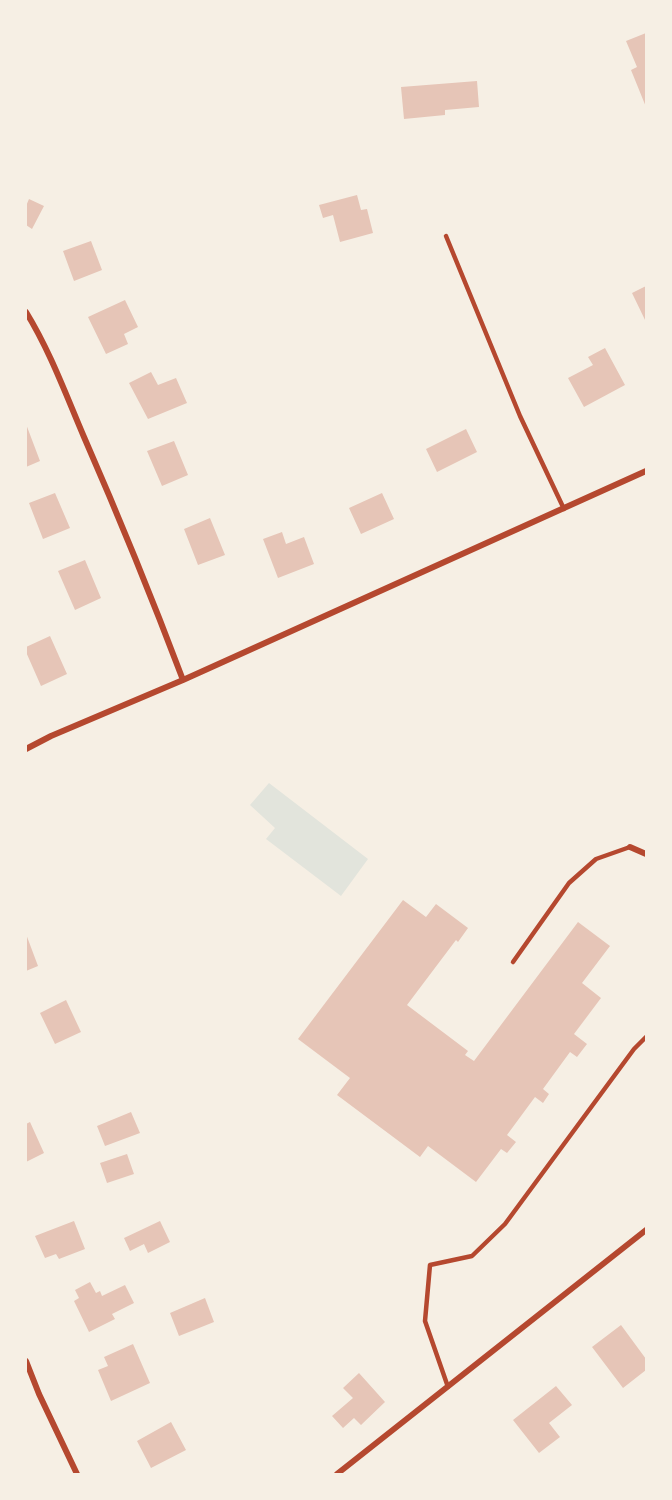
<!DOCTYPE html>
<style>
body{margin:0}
#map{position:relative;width:672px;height:1500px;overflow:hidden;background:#f6efe4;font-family:Barlow,sans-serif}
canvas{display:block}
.frame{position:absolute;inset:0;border:27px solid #f6efe4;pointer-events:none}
</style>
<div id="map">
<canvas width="672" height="1500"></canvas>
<div class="frame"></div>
</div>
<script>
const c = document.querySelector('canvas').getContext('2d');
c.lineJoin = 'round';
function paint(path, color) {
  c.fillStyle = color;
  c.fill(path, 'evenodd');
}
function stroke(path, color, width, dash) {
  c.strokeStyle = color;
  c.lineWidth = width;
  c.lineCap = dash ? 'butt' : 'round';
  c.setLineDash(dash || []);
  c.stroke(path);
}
paint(new Path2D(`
 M269,783L368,859L341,896L266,839L275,828L250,805Z`), '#e2e4dc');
paint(new Path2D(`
 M646,33V107L631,70L637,67L626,41Z
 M477,81L479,107L445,110V115L404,119L401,87Z
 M357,195L361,210L367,209L373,233L340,242L333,215L323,218L319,205Z
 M29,199L44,206L32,229L26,225V206Z
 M91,241L102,270L74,281L63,251Z
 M646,286V322L632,293Z
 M125,300L138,327L124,334L128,344L106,354L88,317Z
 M605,348L625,385L584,407L568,378L593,365L588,357Z
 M151,372L158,385L176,378L187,403L148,419L129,383Z
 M26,424L40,461L26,467Z
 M466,429L477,452L437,472L426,449Z
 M174,441L188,475L162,486L147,451Z
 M55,493L70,528L43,539L29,503Z
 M382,493L394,519L361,534L349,508Z
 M210,518L225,555L198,565L184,529Z
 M282,532L286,544L304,537L314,564L278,578L263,539Z
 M85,560L101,598L75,610L58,571Z
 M50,636L67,674L41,686L26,652V647Z
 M403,900L426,917L436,904L468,928L458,942L456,940L407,1005L468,1051L465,1055L474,1061L578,922L610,946L582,983L601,998L574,1034L587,1044L577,1057L570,1052L543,1089L549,1094L543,1103L535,1097L507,1135L516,1142L507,1153L501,1149L476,1182L428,1146L420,1157L337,1095L350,1078L298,1039Z
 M26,934L38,966L26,971Z
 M66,1000L81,1032L55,1044L40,1013Z
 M131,1112L140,1133L105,1146L97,1126Z
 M30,1122L44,1153L26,1162V1124Z
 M127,1154L134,1174L107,1183L100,1163Z
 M74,1221L85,1249L59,1259L56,1254L45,1258L35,1236Z
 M160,1221L170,1242L148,1253L144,1244L130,1251L124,1238Z
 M90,1282L96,1293L100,1291L102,1296L125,1285L134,1303L112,1314L115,1319L89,1332L74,1301L79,1298L75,1290Z
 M205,1298L214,1322L179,1336L170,1313Z
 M621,1325L646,1359V1370L623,1388L592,1347Z
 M133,1344L150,1383L111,1401L98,1370L108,1366L104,1357Z
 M359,1373L385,1402L361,1425L354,1418L343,1428L332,1416L353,1398L343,1388Z
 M556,1386L572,1405L549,1423L560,1437L539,1453L513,1420Z
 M171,1422L186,1450L151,1468L137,1441Z`), '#e6c5b7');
stroke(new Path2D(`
 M446,236L520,416L564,509
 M513,962L569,883L596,859L630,847
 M448,1387L425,1321L430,1265L472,1256L505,1224L634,1049L646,1037`), '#b5482f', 4.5);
stroke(new Path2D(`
 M26,312C50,351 66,395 84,437C119,517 152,598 183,680
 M26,749L51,736L183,680L646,471
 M630,847L646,854
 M26,1361L39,1394L77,1474
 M337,1474L646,1230`), '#b5482f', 6);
</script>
